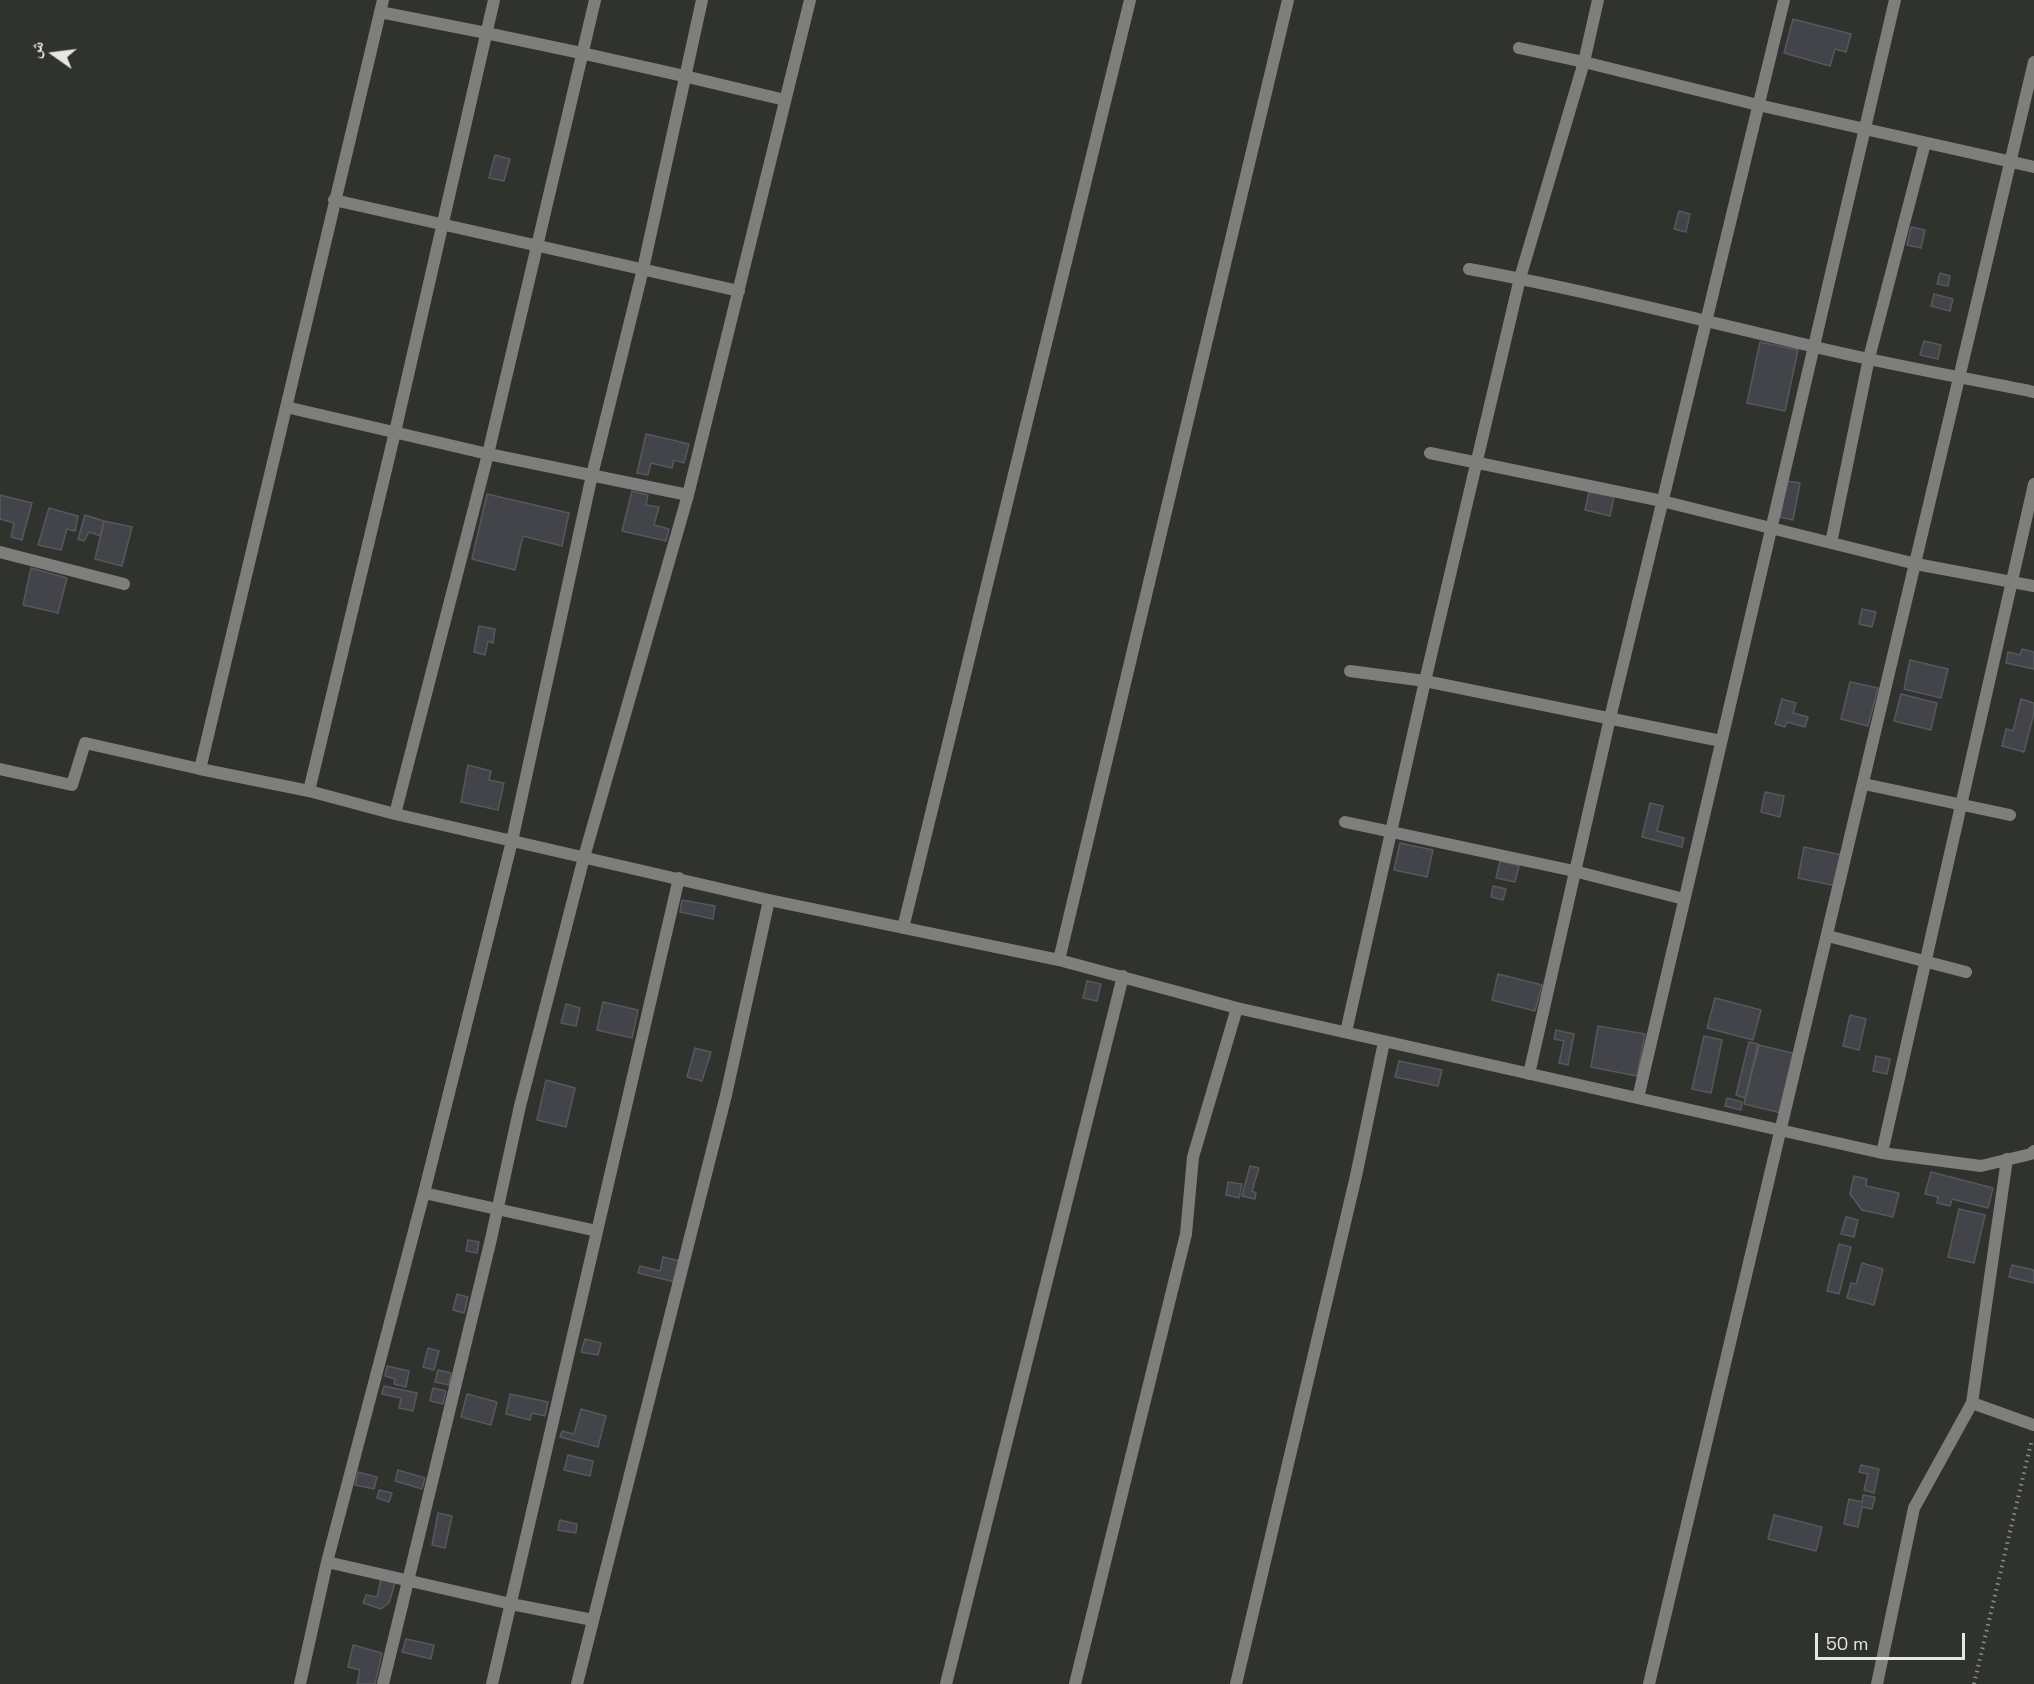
<!DOCTYPE html>
<meta charset="utf-8">
<style>
body{margin:0}
#map{position:relative;width:2034px;height:1684px;overflow:hidden;background:#30322d;font-family:"Space Grotesk","Noto Naskh Arabic",sans-serif}
canvas{display:block}
.north{position:absolute;left:24px;top:24px;width:60px;height:60px;-webkit-text-stroke:4px #30322d;paint-order:stroke;rotate:284deg;font-size:16px;font-weight:700;line-height:24px;text-align:center;color:#e5e7e4}
.north::after{content:'';display:block;margin:auto;width:21px;height:27px;background:#e5e7e4;clip-path:polygon(50% 0,100% 100%,50% 72%,0 100%)}
.scale{position:absolute;left:1815px;top:1633px;width:150px;height:27px;box-sizing:border-box;border:3px solid #e5e7e4;border-top:0;padding-left:8px;font-size:18px;line-height:21px;white-space:nowrap;color:#e5e7e4;-webkit-text-stroke:4px #30322d;paint-order:stroke}
</style>
<div id="map">
<canvas width="2034" height="1684"></canvas>
<div class="north">ش</div>
<div class="scale">50 m</div>
</div>
<script>
const c = document.querySelector('canvas').getContext('2d');
c.lineJoin = 'round';
function paint(path, color) {
  c.fillStyle = color;
  c.fill(path, 'evenodd');
}
function stroke(path, color, width, dash) {
  c.strokeStyle = color;
  c.lineWidth = width;
  c.lineCap = dash ? 'butt' : 'round';
  c.setLineDash(dash || []);
  c.stroke(path);
}
const building = new Path2D(`
 M1793,19L1851,34L1846,52L1835,49L1830,66L1784,53Z
 M495,155L510,159L504,181L489,178Z
 M1679,211L1690,214L1686,232L1674,229Z
 M1911,227L1925,230L1921,248L1907,245Z
 M1940,273L1950,276L1948,286L1937,284Z
 M1934,294L1953,299L1950,311L1931,306Z
 M1924,341L1941,345L1938,359L1920,355Z
 M1760,342L1798,350L1785,411L1747,403Z
 M646,434L689,444L684,463L674,460L672,468L651,463L648,475L637,473Z
 M1787,481L1800,483L1793,520L1780,517Z
 M632,491L648,495L646,505L659,507L654,525L669,529L666,541L622,531Z
 M1589,492L1614,497L1610,516L1585,510Z
 M487,494L569,513L562,546L523,536L515,570L472,559Z
 M0,495L32,503L22,540L11,537L14,523L0,519Z
 M49,508L78,516L75,531L67,529L61,550L38,545Z
 M85,515L104,521L101,536L89,532L84,541L78,539Z
 M104,521L132,527L122,566L95,559Z
 M31,568L67,578L58,613L23,605Z
 M1862,609L1876,612L1872,627L1859,624Z
 M479,626L495,629L493,643L488,641L485,655L474,652Z
 M2022,649L2034,652V669L2006,663L2008,652L2020,655Z
 M1910,660L1948,669L1941,698L1904,689Z
 M1850,682L1878,688L1868,726L1841,719Z
 M1901,694L1937,703L1931,730L1894,721Z
 M1782,699L1796,703L1793,713L1808,717L1805,727L1787,722L1785,727L1775,724Z
 M2021,699L2034,703V713L2024,752L2002,746L2006,729L2013,731Z
 M468,765L491,771L489,780L504,783L498,810L461,802Z
 M1765,792L1784,796L1780,817L1761,812Z
 M1650,803L1663,806L1657,831L1684,838L1682,847L1642,837Z
 M1400,843L1433,850L1427,877L1394,870Z
 M1804,847L1842,855L1836,886L1798,878Z
 M1500,861L1519,866L1515,882L1496,878Z
 M1493,886L1506,889L1503,900L1491,897Z
 M682,900L715,906L713,919L680,912Z
 M1498,974L1542,985L1535,1011L1492,1000Z
 M1087,981L1101,984L1097,1001L1083,998Z
 M1715,998L1761,1010L1753,1040L1707,1028Z
 M603,1002L638,1010L632,1038L597,1030Z
 M566,1004L580,1008L576,1026L561,1023Z
 M1850,1015L1866,1019L1859,1050L1843,1046Z
 M1598,1026L1645,1034L1637,1076L1591,1067Z
 M1556,1030L1574,1034L1568,1065L1559,1063L1564,1041L1554,1039Z
 M1704,1036L1722,1040L1711,1093L1692,1089Z
 M1749,1042L1758,1044L1745,1098L1736,1095Z
 M1759,1045L1796,1054L1781,1113L1744,1104Z
 M695,1048L711,1052L702,1081L687,1077Z
 M1876,1056L1890,1059L1887,1074L1873,1071Z
 M1399,1061L1442,1070L1438,1086L1395,1077Z
 M546,1080L575,1088L566,1127L537,1120Z
 M1727,1098L1742,1102L1741,1110L1725,1106Z
 M1250,1166L1259,1168L1252,1191L1256,1193L1255,1199L1242,1196Z
 M1931,1172L1993,1188L1988,1208L1952,1199L1950,1206L1937,1203L1938,1197L1925,1194Z
 M1854,1176L1867,1179L1866,1186L1899,1193L1893,1217L1862,1210L1850,1194Z
 M1228,1182L1242,1184L1239,1198L1226,1195Z
 M1959,1209L1985,1215L1974,1263L1948,1257Z
 M1846,1217L1858,1220L1854,1237L1841,1234Z
 M468,1240L479,1242L477,1253L466,1251Z
 M1839,1244L1851,1247L1839,1294L1827,1291Z
 M663,1257L680,1261L675,1282L638,1273L640,1266L660,1271Z
 M1862,1263L1883,1269L1874,1305L1847,1298L1851,1283L1856,1284Z
 M2012,1265L2034,1270V1283L2009,1277Z
 M457,1294L468,1297L464,1313L453,1310Z
 M585,1339L601,1343L598,1355L581,1352Z
 M428,1348L439,1351L434,1370L423,1367Z
 M387,1366L409,1371L406,1387L394,1384L395,1379L385,1376Z
 M438,1370L451,1373L449,1385L435,1382Z
 M384,1386L417,1393L413,1411L399,1408L401,1398L382,1394Z
 M433,1388L446,1391L443,1404L430,1401Z
 M467,1394L497,1402L491,1425L461,1417Z
 M510,1394L548,1402L545,1416L532,1413L530,1420L506,1414Z
 M581,1409L606,1416L598,1447L560,1437L562,1431L574,1434Z
 M568,1455L593,1461L590,1476L564,1470Z
 M1861,1465L1879,1469L1874,1493L1864,1490L1868,1474L1859,1472Z
 M398,1470L425,1478L422,1489L395,1481Z
 M358,1472L377,1477L374,1489L355,1485Z
 M379,1490L392,1493L389,1502L377,1498Z
 M1863,1495L1875,1497L1872,1509L1862,1507L1858,1527L1844,1524L1849,1499L1862,1502Z
 M438,1513L452,1516L445,1548L432,1545Z
 M1774,1515L1822,1527L1816,1551L1768,1539Z
 M560,1520L577,1524L576,1533L558,1530Z
 M381,1579L395,1583L389,1603L381,1609L363,1603L366,1595L377,1597Z
 M406,1639L434,1645L431,1659L402,1652Z
 M353,1645L382,1653L375,1684H357L360,1670L348,1667Z`);
paint(building, '#434449');
stroke(building, '#57585d', 1.5);
stroke(new Path2D(`
 M1974,1684L2032,1439`), '#8a8c88', 4, [1.5, 4.5]);
stroke(new Path2D(`
 M383,0L200,769L309,791L395,814L769,900L1059,960L1237,1008L1882,1153L1981,1166L2031,1154L2034,1151
 M380,12C516,38 650,67 785,100
 M1519,48L1584,62L1758,105L2034,167
 M334,200L739,291
 M1469,269C1584,290 1697,319 1811,346C1885,364 1960,377 2034,392
 M286,407L488,454L688,495
 M1430,453L1662,501L1916,564L2034,586
 M1831,543L1869,358L1925,143
 M0,552L124,584
 M1350,671L1425,681L1721,741
 M0,769L72,785L85,743L200,769
 M1864,784L2010,815
 M309,791L395,432L494,0
 M395,814L488,454L595,0
 M1345,822L1574,871L1684,899
 M903,928L1130,0
 M1828,936L1966,972
 M1059,960L1288,0
 M1346,1032L1425,681L1520,278L1584,62L1598,0
 M1529,1074L1610,718L1784,0
 M1638,1098L1895,0
 M1882,1153L2034,484
 M424,1193L597,1231
 M1972,1403L2034,1425
 M327,1562L511,1604L593,1620
 M300,1684L327,1562L424,1193L512,841L592,475L643,269L702,0
 M383,1684L491,1239L520,1106L584,857L688,495L810,0
 M492,1684L679,878
 M577,1684L726,1095L769,900
 M946,1684L1123,976
 M1075,1684L1186,1234L1193,1157L1237,1008
 M1236,1684L1356,1176L1384,1042
 M1649,1684L2034,62
 M1877,1684L1914,1508L1972,1403L2007,1159`), '#7e7f7d', 12);
</script>
